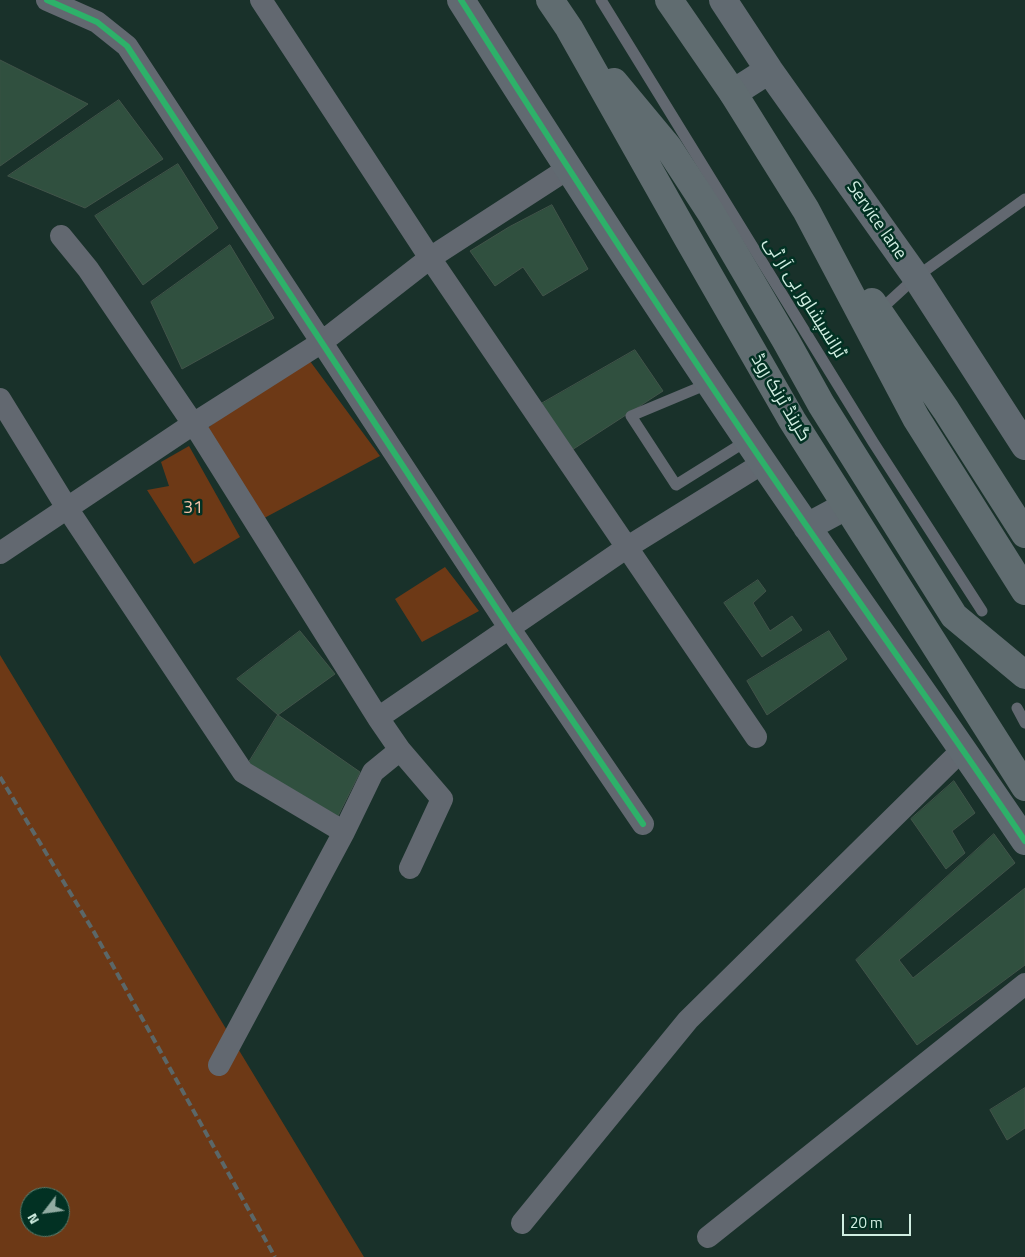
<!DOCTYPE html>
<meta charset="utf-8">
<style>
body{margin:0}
#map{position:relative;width:1025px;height:1257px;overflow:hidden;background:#19312a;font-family:"Titillium Web",sans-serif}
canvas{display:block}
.north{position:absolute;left:20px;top:1187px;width:50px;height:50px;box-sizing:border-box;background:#023123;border:1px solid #557d6f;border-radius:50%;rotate:240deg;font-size:14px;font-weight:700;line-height:20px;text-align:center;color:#d1eee2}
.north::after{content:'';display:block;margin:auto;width:18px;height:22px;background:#91aca2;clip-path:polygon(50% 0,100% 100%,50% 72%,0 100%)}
.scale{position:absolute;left:842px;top:1214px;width:69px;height:22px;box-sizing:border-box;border:2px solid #d1eee2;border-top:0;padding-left:6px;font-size:15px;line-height:18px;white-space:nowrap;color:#d1eee2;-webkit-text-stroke:4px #023123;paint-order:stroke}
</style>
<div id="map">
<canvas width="1025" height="1257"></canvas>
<div class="north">N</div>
<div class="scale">20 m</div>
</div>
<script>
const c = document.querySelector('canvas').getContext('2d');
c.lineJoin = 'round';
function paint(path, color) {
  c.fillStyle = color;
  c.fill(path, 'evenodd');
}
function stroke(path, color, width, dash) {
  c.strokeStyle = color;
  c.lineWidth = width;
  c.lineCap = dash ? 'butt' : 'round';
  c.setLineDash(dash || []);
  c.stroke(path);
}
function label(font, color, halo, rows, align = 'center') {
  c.font = font + ' "Titillium Web",Cairo,sans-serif';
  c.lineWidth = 5;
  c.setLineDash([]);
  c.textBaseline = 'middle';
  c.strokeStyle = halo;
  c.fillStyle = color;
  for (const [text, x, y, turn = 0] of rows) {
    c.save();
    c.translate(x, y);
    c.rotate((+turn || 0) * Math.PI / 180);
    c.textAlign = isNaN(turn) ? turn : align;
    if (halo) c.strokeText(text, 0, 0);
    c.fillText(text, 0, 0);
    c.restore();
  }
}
paint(new Path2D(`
 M304,353L380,456L255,523L200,434Z
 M189,446L240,537L194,564L147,490L169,486L161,462Z
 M445,567L479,611L422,642L395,599Z
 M0,655L364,1257H0ZM30,1197H60V1227H30Z`), '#6d3916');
const building = new Path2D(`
 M0,60L88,104L0,166Z
 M119,100L163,159L85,208L8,176Z
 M178,164L218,228L143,285L95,216Z
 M552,205L588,269L543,296L523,267L495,286L470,251L509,227Z
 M230,245L274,318L182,369L151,302Z
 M635,350L663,391L558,459L527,412Z
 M758,580L766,591L753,603L770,631L792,616L802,630L762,657L724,603Z
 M300,631L335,674L278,715L237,679Z
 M829,631L847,659L767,715L747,681Z
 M278,715L360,772L333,826L243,772Z
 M954,781L975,813L952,831L965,853L946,869L911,819Z
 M994,834L1015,863L899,960L913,978L1025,888V965L917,1045L856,960Z
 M1025,1088V1128L1007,1140L990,1110Z`);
paint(building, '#30503f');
stroke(building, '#42544a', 1);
stroke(new Path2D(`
 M601,0L873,442L982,611
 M879,311L916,277L1025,199
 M710,383L631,416L676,485L748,440
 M1017,708L1025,723`), '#626870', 11);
stroke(new Path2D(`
 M47,0L97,22L127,46L510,629L643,824
 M261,0L430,258L756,737
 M61,236L88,269L200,434L378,718L400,750L442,799L410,868
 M0,399L67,508L243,772L344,832
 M0,553L193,424L322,342L430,258L569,168
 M378,718L626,548L763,463
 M219,1065L344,832L373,772L400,750
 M522,1223L688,1020L963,749
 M708,1237L1025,984`), '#626870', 22);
stroke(new Path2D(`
 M461,0C554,147 649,294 747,439C838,574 934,706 1025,841
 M723,0L769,70L916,277L1025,446
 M733,93L769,70
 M807,527L846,506`), '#616a71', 28);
stroke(new Path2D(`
 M550,0L569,28L687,237L792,420L1025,787
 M669,0L733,93L806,210L916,418L1025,591
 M614,82L668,147L711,213L786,341L821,404L954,616L1025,675
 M872,302L946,410L1025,534`), '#606c70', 28);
stroke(new Path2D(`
 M0,777L94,932L275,1257`), '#5b6768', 4, [8, 4]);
stroke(new Path2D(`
 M47,0L97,22L127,46L510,629L643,824
 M461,0C554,147 649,294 747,439C838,574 934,706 1025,841`), '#2db169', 6);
label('18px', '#d1eee2', '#023123', [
 ["Service lane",876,221,55],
 ["ٹرانسپشاور بی آر ٹی",804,298,58],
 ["گرینڈ ٹرنک روڈ",780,398,59]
]);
label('18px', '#f1c0a7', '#023123', [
 ["31",193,509]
]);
</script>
